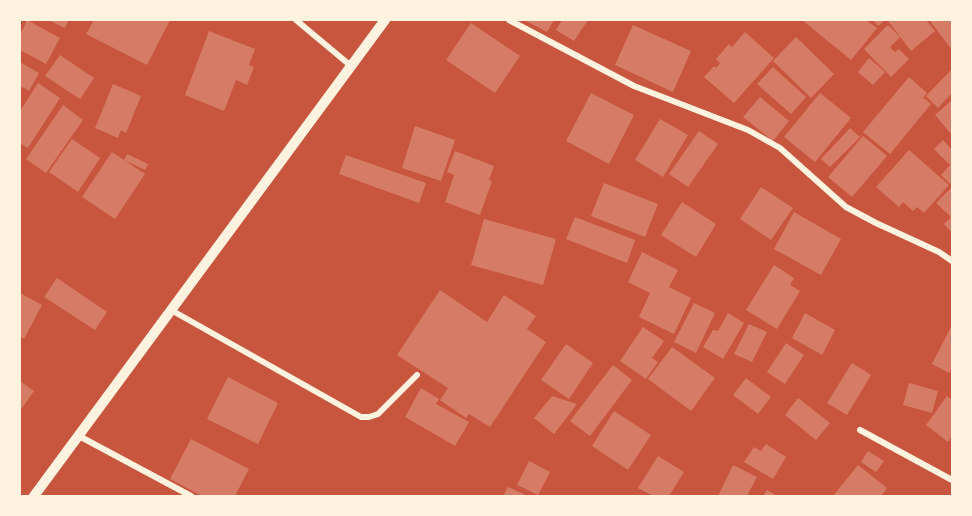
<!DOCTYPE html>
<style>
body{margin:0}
#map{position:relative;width:972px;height:516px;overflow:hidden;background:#c8553d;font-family:"Nunito Sans",sans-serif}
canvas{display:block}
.frame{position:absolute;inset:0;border:21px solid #fff3e0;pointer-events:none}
</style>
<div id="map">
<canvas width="972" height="516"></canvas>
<div class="frame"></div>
</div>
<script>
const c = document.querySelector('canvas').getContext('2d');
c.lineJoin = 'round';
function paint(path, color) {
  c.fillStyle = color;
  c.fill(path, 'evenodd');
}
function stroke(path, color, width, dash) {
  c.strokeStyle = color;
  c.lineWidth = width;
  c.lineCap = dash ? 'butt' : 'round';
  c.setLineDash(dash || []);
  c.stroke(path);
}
paint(new Path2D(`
 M27,20L60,38L46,64L20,50V35Z
 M48,20H69L65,28Z
 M94,20H170L147,65L86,34Z
 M524,20H554L547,32Z
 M562,20H588L574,41L556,30Z
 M802,20H866L877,28L851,60Z
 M873,20H885L878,26Z
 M890,20H926L935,31L911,51L888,21Z
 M932,20H952V50L930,21Z
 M471,23L520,56L495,93L446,60Z
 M633,25L691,51L673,92L615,65Z
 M888,25L900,37L890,47L895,52L899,49L909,59L891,77L864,49Z
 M209,31L255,49L249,65L254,67L247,85L236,80L224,111L185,95Z
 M745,32L774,58L734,103L704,77L714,66L716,68L720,63L716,59L729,44L732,47Z
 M796,37L834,74L811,98L773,61Z
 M60,55L94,78L80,99L45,76Z
 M869,58L885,72L873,85L858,72Z
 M20,62L39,73L29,91L20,86Z
 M773,67L806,97L791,114L757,84Z
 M952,69V93L938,108L926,96Z
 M909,77L927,93L922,99L924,98L931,104L890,154L863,132Z
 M38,83L60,98L28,148L20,143V111Z
 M113,84L141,96L126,133L121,130L118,138L95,128Z
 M591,93L634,115L609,164L566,141Z
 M820,93L851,118L815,162L784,137Z
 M760,97L789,121L773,141L743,117Z
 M952,100V135L935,115Z
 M63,105L83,120L46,173L26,159Z
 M660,119L688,135L663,177L635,160Z
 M415,126L455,140L441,181L402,168Z
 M850,128L860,137L830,167L821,159Z
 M699,131L718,144L688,187L669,174Z
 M863,136L887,156L852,197L828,177Z
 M72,139L100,158L78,192L49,172Z
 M943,140L952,150V181L950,184L941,175L950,165L934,149Z
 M909,150L949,185L924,213L917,207L913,211L903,202L899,207L876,187Z
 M455,151L494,166L489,180L492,181L480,215L445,202L454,175L447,172Z
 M112,152L145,174L115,219L82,197Z
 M127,154L148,164L145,170L124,160Z
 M346,155L426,183L419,203L339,174Z
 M604,183L658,204L645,237L591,216Z
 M761,187L793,208L771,240L740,219Z
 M952,187V233L944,224L951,217L936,203Z
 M682,202L716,224L696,257L661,235Z
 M794,212L841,239L821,275L774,249Z
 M575,217L635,240L627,263L566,239Z
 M484,219L556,239L543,285L471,265Z
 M642,252L678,270L669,287L691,298L674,334L639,317L650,293L628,282Z
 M774,265L794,278L790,285L800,291L777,329L746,310Z
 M57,278L107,312L95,330L44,297Z
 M440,290L487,322L504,295L536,316L527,329L546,342L490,427L469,414L466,418L440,400L448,388L397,355Z
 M20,293L42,305L24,339L20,336Z
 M694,303L715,313L696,353L674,342Z
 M728,313L744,323L723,359L703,347L713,330L718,331Z
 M805,313L835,330L822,355L792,338Z
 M749,324L767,332L752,362L734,354Z
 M952,325V367L949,373L932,364Z
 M643,327L664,341L652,358L658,362L646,379L620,361Z
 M786,343L804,355L785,384L767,372Z
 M566,344L593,363L569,399L541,380Z
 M672,347L715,378L691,411L648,379Z
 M852,363L871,375L847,415L827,403Z
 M613,365L632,380L590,436L570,421Z
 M228,377L278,403L258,444L207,419Z
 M746,378L771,397L758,414L733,395Z
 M20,381L34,391L20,411Z
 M909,383L938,391L932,413L903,405Z
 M421,388L439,399L436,404L469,422L455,446L405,417Z
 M552,396L577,404L554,434L534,418Z
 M947,396L952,400V436L948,442L926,425Z
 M798,398L830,423L816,440L785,415Z
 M614,411L651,435L628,470L592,446Z
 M191,439L249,469L235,496H202L170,479Z
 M766,444L786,457L773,479L744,462L754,447L761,451Z
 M868,451L884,461L876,472L861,462Z
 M658,456L684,472L669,496H653L638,488Z
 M529,461L550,472L538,495L517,485Z
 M733,465L757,477L747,496H718Z
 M858,465L887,488L881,496H833Z
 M508,487L528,496H503Z
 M767,490L777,496H763Z`), '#d67c66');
stroke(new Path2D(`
 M296,20L351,66
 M509,20L634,86L748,130L780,148L846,207L876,223L939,252L952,261
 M171,310L361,417H369L378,414L417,375
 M860,430L952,480
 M79,436L191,496`), '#fff3e0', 6);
stroke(new Path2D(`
 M34,496L385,20`), '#fff3e0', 10);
</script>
